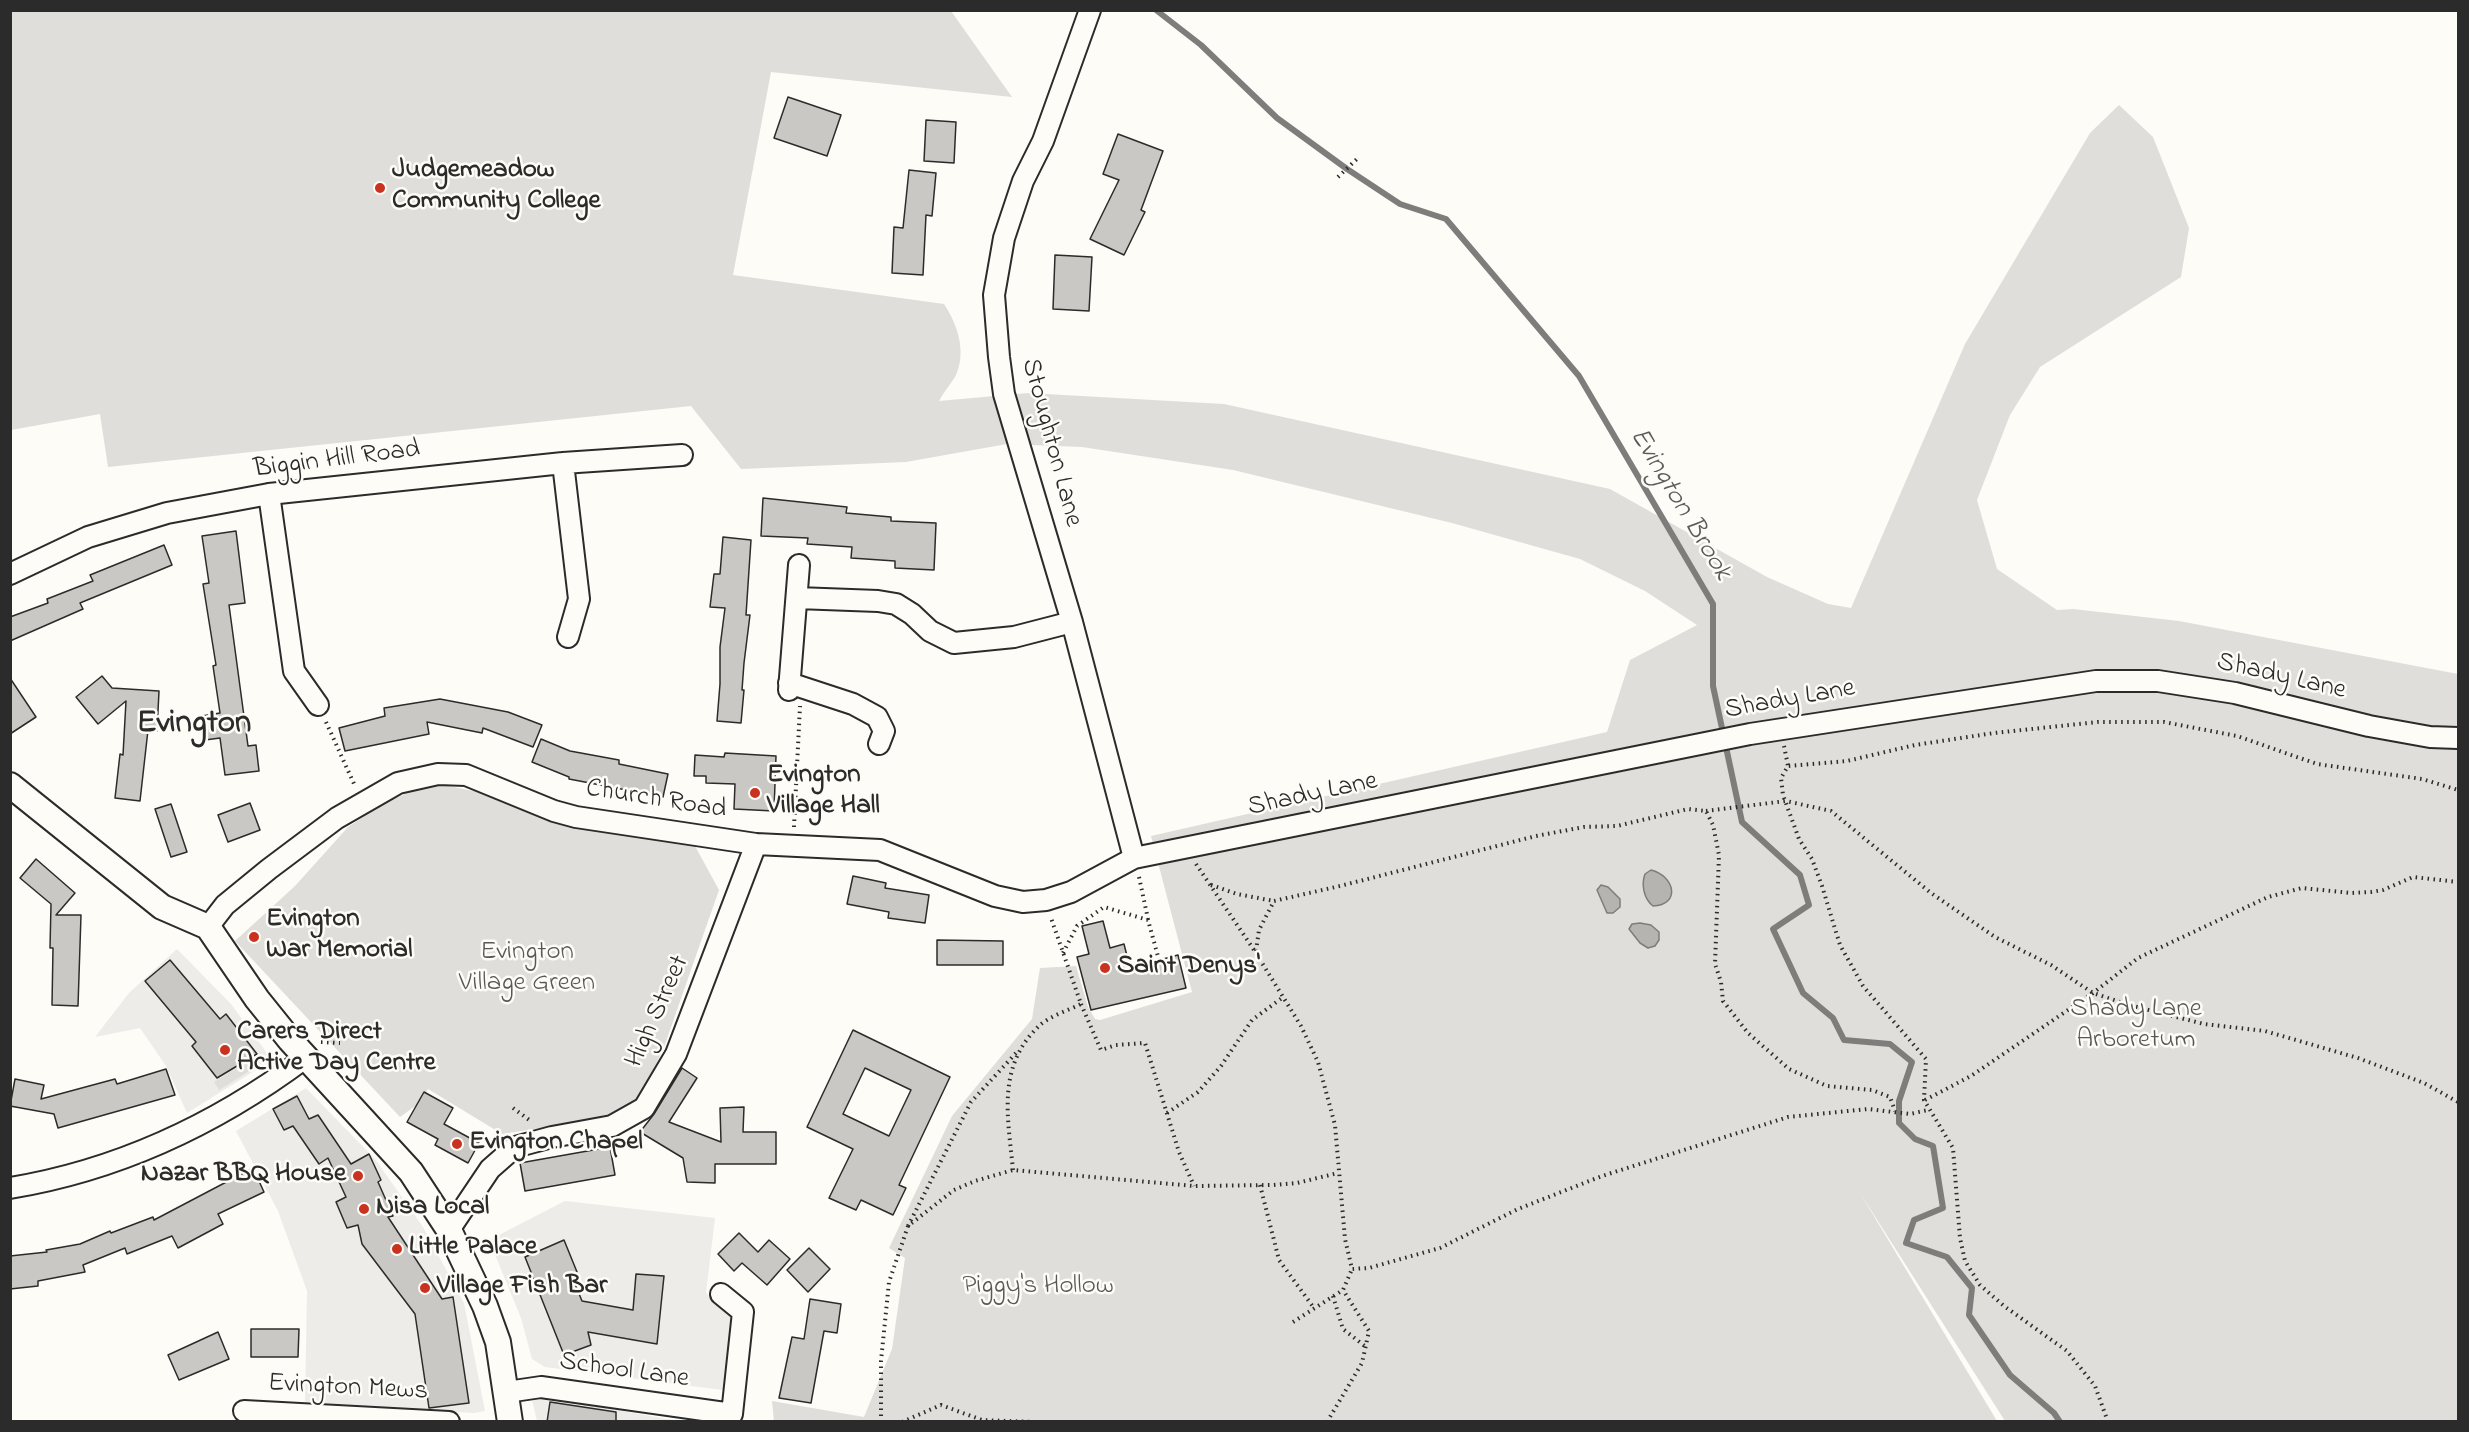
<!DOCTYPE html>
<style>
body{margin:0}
#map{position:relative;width:2469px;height:1432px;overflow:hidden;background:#fdfcf7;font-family:"Indie Flower",sans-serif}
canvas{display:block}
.frame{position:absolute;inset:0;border:12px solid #2b2b2b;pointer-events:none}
</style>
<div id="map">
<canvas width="2469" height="1432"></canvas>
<div class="frame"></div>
</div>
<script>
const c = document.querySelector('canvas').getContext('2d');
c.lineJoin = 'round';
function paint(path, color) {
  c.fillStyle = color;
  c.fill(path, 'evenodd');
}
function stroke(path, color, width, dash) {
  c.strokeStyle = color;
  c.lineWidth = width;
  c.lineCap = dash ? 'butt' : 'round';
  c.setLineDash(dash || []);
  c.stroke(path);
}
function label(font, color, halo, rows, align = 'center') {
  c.font = font + ' "Indie Flower",sans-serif';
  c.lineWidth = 5;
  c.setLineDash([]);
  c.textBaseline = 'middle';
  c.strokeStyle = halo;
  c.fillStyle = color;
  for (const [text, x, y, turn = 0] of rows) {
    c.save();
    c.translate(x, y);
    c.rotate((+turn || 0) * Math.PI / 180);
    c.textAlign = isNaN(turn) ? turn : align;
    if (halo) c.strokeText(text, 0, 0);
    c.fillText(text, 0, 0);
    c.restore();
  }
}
paint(new Path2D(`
 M177,949L231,1004L272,1060L187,1113L166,1066L140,1028L95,1037L129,993Z
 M306,1088L375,1159L423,1227L464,1303L485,1411L474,1413L305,1402L307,1291L278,1211L236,1131Z
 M565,1201L715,1218L706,1293L732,1316L737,1328L730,1391L545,1367L532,1359L521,1318L489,1240Z
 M531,1395L673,1420V1421H537Z`), '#edece8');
paint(new Path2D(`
 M11,11H951L1012,97L771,72L733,275L944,304C958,325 967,353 955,377C950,385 943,393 939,401L1028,393L1224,404L1610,489L1767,577L1828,604L1851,608L1965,344L2090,133L2119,105L2153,137L2189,228L2181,277L2040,367L2010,415L1977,500L1997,569L2057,610L2073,609L2179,621L2458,674V1421H2005L1860,1193L1997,1421H774L772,1401L864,1417L892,1349L905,1258L889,1248L952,1116L1032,1019L1040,968L1076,966L1088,1007L1095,1019L1100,1020L1192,992L1151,836L1607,732L1630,660L1697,625L1645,591L1580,559L1452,523L1233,470L1082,447L1007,444L906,462L741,469L691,406L108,467L100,414L11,430Z
 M443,785L479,792L561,820L621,833L695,846L719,890L664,1047L643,1092L628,1108L610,1117L502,1134L428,1089L421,1102L400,1117L235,941L295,886L348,827L383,804L412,791Z
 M254,1057L259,1065L219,1090L214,1082Z`), '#dfdeda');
const water = new Path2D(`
 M1651,870C1675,876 1681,905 1653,906C1644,899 1641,885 1645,874Z
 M1601,885L1608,887L1620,899V907L1613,913H1607L1597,890Z
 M1640,923L1651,925L1659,932V940L1655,946L1648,948L1640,943L1629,929L1632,924Z`);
paint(water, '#b5b4b1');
stroke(water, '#7e7d7b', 1.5);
stroke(new Path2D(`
 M1156,10L1201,45L1277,118L1347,169L1400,204L1446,219L1579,376L1713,604V686L1742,822L1800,875L1809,905L1773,929L1803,993L1833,1018L1844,1040L1890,1044L1912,1062L1899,1101V1123L1915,1139L1933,1146L1943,1208L1914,1220L1906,1243L1947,1257L1972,1288L1969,1315L2010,1375L2054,1413L2060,1422`), '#7e7d7b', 6);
const building = new Path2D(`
 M788,97L841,115L827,156L774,138Z
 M926,120L956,122L954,163L924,161Z
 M1118,134L1163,151L1141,210L1145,212L1124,255L1090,239L1119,180L1103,174Z
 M909,170L936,173L932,216L926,215L923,275L892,273L894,227L903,228Z
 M1055,255L1092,257L1089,311L1053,309Z
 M763,498L847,507L846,513L891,517V521L936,523L934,570L895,568V561L851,558L852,547L807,544L808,538L761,536Z
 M236,531L245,603L229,605L248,746L256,745L259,771L225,775L220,738L205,740L202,716L220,713L213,666L216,665L203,584L209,583L202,536Z
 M723,537L751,540L746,615H750L744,663L742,690H744L741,723L717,721L720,684V647L725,608L710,607L714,574H720Z
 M164,545L172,565L80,603L83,609L10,641V617L48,603L47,599L93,581L90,575Z
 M102,676L112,688L159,691L157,731L148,730L140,801L115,798L120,754L123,755L126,701L98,724L76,697Z
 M10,678L36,717L10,734Z
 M440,699L508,712L542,725L533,747L483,728L482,733L427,722L429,734L345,751L339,728L385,716L384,708Z
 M541,739L570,751L619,760V764L668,774L663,797L569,779V777L532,762Z
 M725,753L776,756L774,811L734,809L735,784L706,783V776H694L695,755L724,757Z
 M250,803L260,830L228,842L218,815Z
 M171,804L187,852L171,857L155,809Z
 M36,859L75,893L56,915H81L78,1006L52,1005L53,948H50L51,904L20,878Z
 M853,876L886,883L885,888L929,895L925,923L888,918L889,912L847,904Z
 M1103,921L1110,948L1124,944L1130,968L1178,955L1186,988L1091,1010L1077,957L1089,954L1082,926Z
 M937,940L1003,941V965H937Z
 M170,960L220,1019L226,1014L257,1054L217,1078L192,1046L196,1042L145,981Z
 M853,1030L950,1077L899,1185L906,1188L893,1215L861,1200L856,1210L829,1198L853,1149L807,1127ZM865,1068L911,1090L889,1136L843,1114Z
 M682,1068L697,1078L669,1122L721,1142L720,1108L744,1107L743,1132H776V1164H715V1183L687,1182L683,1158L640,1132L654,1114Z
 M166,1069L175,1095L58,1128L54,1114L10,1106L15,1079L44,1085L41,1099L115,1079L117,1084Z
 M424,1092L453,1108L444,1124L479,1143L468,1163L435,1145L438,1139L407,1122Z
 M297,1096L309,1119L318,1115L351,1164L369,1154L381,1180L378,1182L393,1216L388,1217L442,1299L453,1297L469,1403L429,1408L415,1314L362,1244L358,1225L347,1228L336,1202L346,1197L328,1158L319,1164L293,1126L284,1130L273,1109Z
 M610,1147L615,1175L525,1191L520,1163Z
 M253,1168L264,1192L218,1214L223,1224L178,1248L172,1236L127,1254L125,1248L83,1265L85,1272L38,1281V1286L10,1289V1256L47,1252L46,1250L80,1244L110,1231L111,1233L153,1217L154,1220Z
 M739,1233L758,1252L769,1240L790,1259L767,1285L742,1263L734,1271L718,1254Z
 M564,1240L577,1272L571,1274L582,1301L633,1310L636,1274L664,1276L657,1344L588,1332L591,1345L564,1355L525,1257Z
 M809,1248L830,1269L808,1292L787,1270Z
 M810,1299L841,1304L837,1333L824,1331L811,1403L779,1398L792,1337L804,1339Z
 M251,1329H299L298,1357H251Z
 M218,1332L229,1359L179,1380L168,1355Z
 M550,1402L616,1412V1422H547Z`);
paint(building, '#c9c8c4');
stroke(building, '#2b2b2b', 1.5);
const minor = new Path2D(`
 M1090,10L1043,141L1023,181L1004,238L994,295L999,357L1004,394L1072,622L1134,858
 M563,463L579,599L568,637
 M269,494L294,671L318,705
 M10,574L88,537L167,513L269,494L563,463L682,455
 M797,598L878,601L896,604L912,614L930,631L954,643L1014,637L1072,622
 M789,683L853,704L877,717L884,731L879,744
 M789,690L799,565
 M208,927L225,905L269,869L337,818L398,783L438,774L466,775L554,811L576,817L756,844L880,850L995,896L1023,902L1046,900L1071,892L1134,858L1750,734L2096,681H2158L2235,693L2369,726L2430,737L2458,738
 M10,1188C119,1170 218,1123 305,1058
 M449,1230L490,1169L515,1147L552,1137L612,1126L644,1108L676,1054L756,844
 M507,1392L541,1387L732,1414L743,1312L721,1294
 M244,1411L449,1422`);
const major = new Path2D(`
 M10,785L162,907L208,927L257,999L290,1040L411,1172L449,1230L485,1306L498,1342L510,1422`);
stroke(minor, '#2b2b2b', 24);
stroke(major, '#2b2b2b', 28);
stroke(new Path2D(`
 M1338,177L1359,157
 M326,722L355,786
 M1784,746L1788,766
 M1706,811L1786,801L1831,811L1931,893L1995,937L2051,965L2093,993L2129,1005L2204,1024L2265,1031L2358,1058L2424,1083L2458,1102
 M794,827L800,706
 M1196,864L1254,950L1301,1026L1318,1062L1335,1125L1345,1239L1352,1269L1369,1268L1440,1248L1518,1209L1602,1176L1788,1117L1868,1109L1910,1114L1928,1110
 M1139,877L1148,919
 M1211,885L1237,894L1274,901
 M1256,951L1259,930L1274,901L1340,886L1536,836L1584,827L1617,826L1688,809L1706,811L1713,825L1719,855L1715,964L1721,982L1723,1001L1748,1033L1789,1069L1827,1086L1872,1090L1890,1097L1895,1111
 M1063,953L1077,926L1104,907L1148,920L1159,960
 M1081,1004L1101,1050L1116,1045L1145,1043L1179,1152L1194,1186
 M321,1042L340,1043
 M1925,1100L1971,1076L2093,993L2138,958L2268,897L2302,888L2351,893L2371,892L2383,890L2413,877L2458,882
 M513,1108L532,1122
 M1167,1113L1198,1092L1221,1066L1252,1020L1282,998
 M1013,1170C1008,1117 996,1066 1040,1025C1050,1016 1069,1010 1081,1004L1051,918
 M1260,1185L1279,1260L1314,1308
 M908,1226L971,1102L1016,1053
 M1333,1296L1343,1329L1366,1347
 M1293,1322L1343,1290L1352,1269
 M881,1422V1361L889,1282L908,1226L954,1190L975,1181L1013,1170L1194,1186L1273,1185L1297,1183L1338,1173
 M902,1422L941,1405L982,1420L1033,1422
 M1327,1422L1362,1363L1369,1331L1343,1290
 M2108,1422L2095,1386L2067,1351L2004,1306L1980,1285L1965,1261L1960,1238L1953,1148L1924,1100L1926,1059L1863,986L1840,945L1822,886L1812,859L1799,839L1783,795L1781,778L1788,766L1847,761L1915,745L1994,733L2098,722H2164L2237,736L2317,764L2422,779L2458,790`), '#2b2b2b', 4, [1.5, 4.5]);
stroke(minor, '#fdfcf7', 20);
stroke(major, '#fdfcf7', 24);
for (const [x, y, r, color] of [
 [380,188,6,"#c8321e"],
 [755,793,6,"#c8321e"],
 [254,937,6,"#c8321e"],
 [1105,968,6,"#c8321e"],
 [225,1050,6,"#c8321e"],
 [457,1144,6,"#c8321e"],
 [358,1176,6,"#c8321e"],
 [364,1209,6,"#c8321e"],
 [397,1249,6,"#c8321e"],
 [425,1288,6,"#c8321e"]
]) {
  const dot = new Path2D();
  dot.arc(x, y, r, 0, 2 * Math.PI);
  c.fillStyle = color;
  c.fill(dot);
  stroke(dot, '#fdfcf7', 2);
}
label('bold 27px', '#2b2b2b', '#fdfcf7', [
 ["Judgemeadow",392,172],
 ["Community College",392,203],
 ["Evington",767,777],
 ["Village Hall",767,808],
 ["Evington",266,921],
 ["War Memorial",266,952],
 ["Saint Denys'",1117,968],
 ["Carers Direct",237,1034],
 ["Active Day Centre",237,1065],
 ["Evington Chapel",469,1144],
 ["Nazar BBQ House",346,1176,"right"],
 ["Nisa Local",376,1209],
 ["Little Palace",409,1249],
 ["Village Fish Bar",437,1288]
], 'left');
label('27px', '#2b2b2b', '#fdfcf7', [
 ["Stoughton Lane",1050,443,75],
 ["Biggin Hill Road",337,461,-7],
 ["Shady Lane",2281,678,13],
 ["Shady Lane",1790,701,-10],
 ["Shady Lane",1313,796,-12],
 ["Church Road",656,801,9],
 ["High Street",659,1012,-66],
 ["School Lane",624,1372,8],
 ["Evington Mews",348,1389,3]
]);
label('27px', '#585857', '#fdfcf7', [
 ["Evington",527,954],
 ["Village Green",527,985],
 ["Shady Lane",2136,1011],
 ["Arboretum",2136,1042],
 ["Piggy's Hollow",1038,1288]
]);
label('italic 28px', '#5b5b5a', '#fdfcf7', [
 ["Evington Brook",1679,505,59]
]);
label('bold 33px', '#2b2b2b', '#fdfcf7', [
 ["Evington",194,726]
]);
</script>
